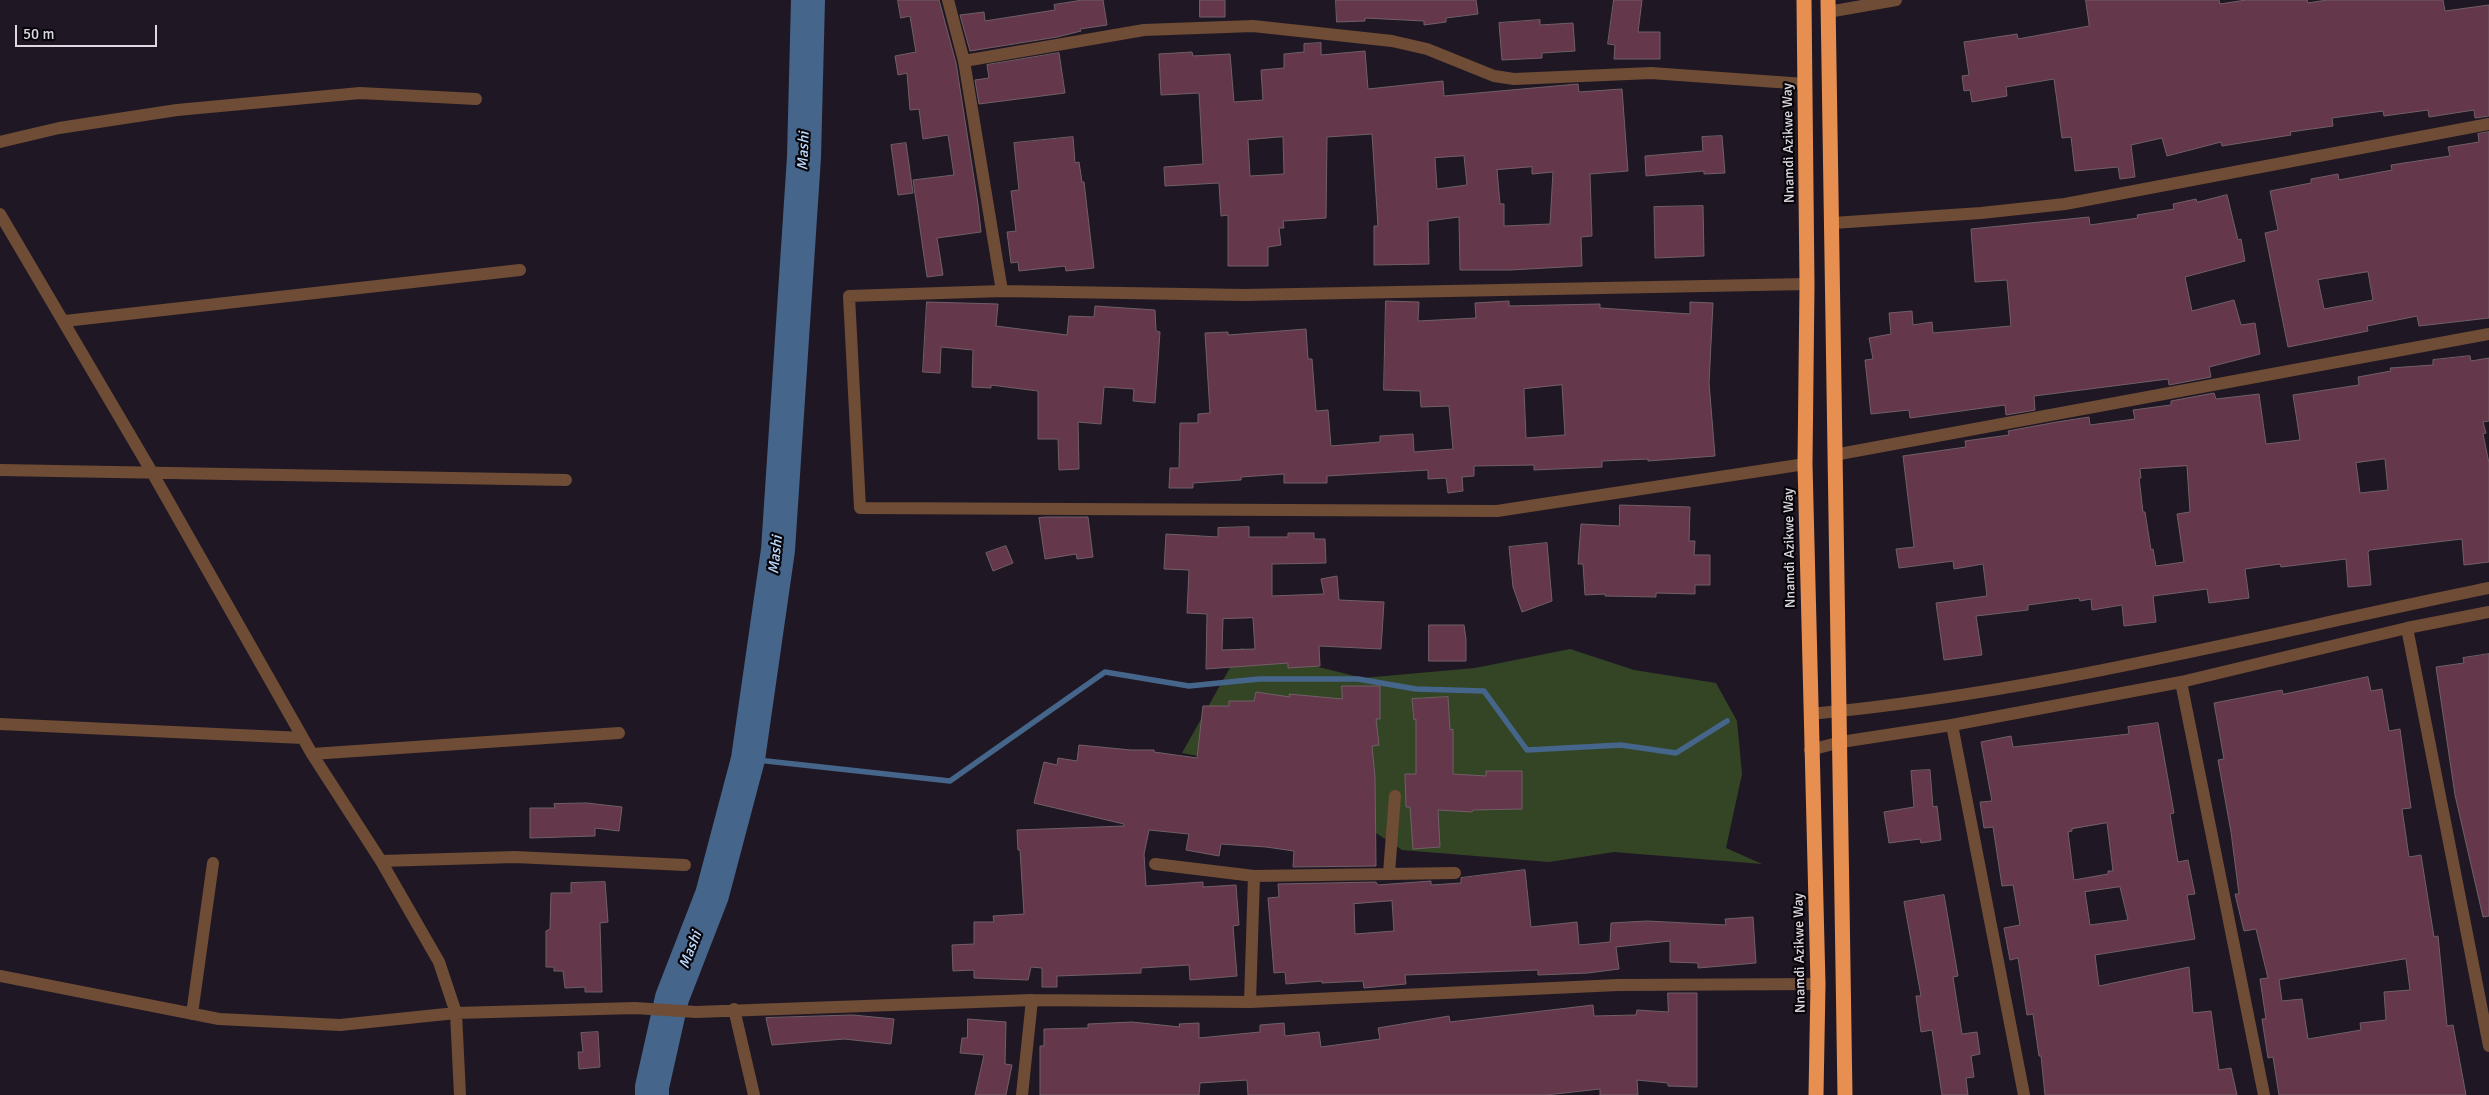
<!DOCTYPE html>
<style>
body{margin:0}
#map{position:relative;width:2489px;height:1095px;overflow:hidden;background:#1f1824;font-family:Signika,sans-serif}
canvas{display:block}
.scale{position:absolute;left:15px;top:25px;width:142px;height:22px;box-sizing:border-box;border:2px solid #ded9e1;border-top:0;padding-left:6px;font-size:15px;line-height:18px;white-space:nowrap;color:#ded9e1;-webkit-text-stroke:4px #070509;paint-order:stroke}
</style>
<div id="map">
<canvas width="2489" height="1095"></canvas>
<div class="scale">50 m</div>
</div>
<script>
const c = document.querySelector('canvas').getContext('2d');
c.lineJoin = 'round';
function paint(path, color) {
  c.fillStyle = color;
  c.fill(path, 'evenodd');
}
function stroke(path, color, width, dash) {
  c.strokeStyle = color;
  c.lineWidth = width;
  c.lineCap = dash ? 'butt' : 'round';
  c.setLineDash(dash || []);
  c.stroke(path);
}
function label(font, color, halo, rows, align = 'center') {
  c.font = font + ' Signika,sans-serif';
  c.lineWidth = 4.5;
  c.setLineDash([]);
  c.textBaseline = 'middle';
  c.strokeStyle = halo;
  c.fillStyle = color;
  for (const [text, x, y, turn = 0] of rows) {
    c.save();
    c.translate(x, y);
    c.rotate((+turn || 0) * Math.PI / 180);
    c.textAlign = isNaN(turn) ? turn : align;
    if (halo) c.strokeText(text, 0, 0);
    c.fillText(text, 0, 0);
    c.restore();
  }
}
paint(new Path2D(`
 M1241,648L1363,678L1475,668L1570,649L1634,670L1716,683L1737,721L1742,774L1726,848L1762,864L1614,852L1549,862L1402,850L1283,772L1182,753Z`), '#344526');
stroke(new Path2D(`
 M748,759L950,781L1105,672L1189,686L1259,679H1358L1416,689L1484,691L1527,750L1621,745L1676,753L1727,721`), '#45658b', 5.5);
stroke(new Path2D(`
 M652,1095V1087L672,998L712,895L748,759L778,550L804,157L808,0`), '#45658b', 34);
const building = new Path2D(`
 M898,0H939L956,63L978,204L981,232L937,238L943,275L927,277L913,180L954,175L948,135L923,139L919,109L910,110L907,73L898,75L895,56L916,52L910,16L901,18Z
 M1083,0H1103L1107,25L1080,29L1081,31L1057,37L970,51L960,15L984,12L985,21L1055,10L1054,5Z
 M1200,0H1225V17H1200Z
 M1336,0H1476L1478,14L1446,18V22L1424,25V21L1365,18V21L1337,22Z
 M1614,0H1642L1638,32H1660V59H1614L1615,45L1608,44Z
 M2086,0H2219L2220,4L2246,0H2307L2308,3L2327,0H2443L2445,11L2489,5V116L2475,118L2474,110L2429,117L2428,110L2384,116L2383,111L2332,118L2333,126L2290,132L2291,135L2222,146L2221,142L2167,156L2162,138L2131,145L2135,177L2120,179L2118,167L2075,171L2071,137L2062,138L2054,79L2006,87L2007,96L1972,102L1970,90L1964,91L1962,76L1969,75L1964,42L2017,34L2018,39L2089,26Z
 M1540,20V25L1573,23L1575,51L1542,53V58L1502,60L1499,23Z
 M1321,43V55L1365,51L1368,89L1443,81L1444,96L1578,84L1579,92L1622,89L1628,171L1590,174L1592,236L1581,237L1582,266L1510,270H1460L1459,217L1428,221L1429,264L1374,265V226H1378L1372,134L1327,137L1326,218L1283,221L1284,228H1279L1281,245L1268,247V266H1228V215L1221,216L1219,183L1165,186L1164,167L1203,164L1199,93L1161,95L1159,54L1192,52L1193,56L1230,54L1234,102L1263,100L1261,70L1284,68V54L1304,52V44ZM1283,137L1284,174L1250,176L1248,140ZM1464,156L1467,185L1437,189L1435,158ZM1532,167V174L1553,172L1550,224L1504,226V204H1500L1497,170Z
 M1059,53L1065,93L979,104L975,80L989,78L987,65Z
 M2489,132V318L2419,326L2417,316L2367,326L2368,331L2288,347L2265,233L2278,230L2270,191L2311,183V179L2338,174L2339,180L2392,170L2391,165L2450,156L2448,147L2479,142L2478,134ZM2368,272L2373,300L2324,309L2318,280Z
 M1722,136L1725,173L1704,174V171L1646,176L1645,156L1703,151L1702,137Z
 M1073,137L1075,163L1079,162L1082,182H1084L1094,268L1066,271L1065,266L1019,271L1018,262L1011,263L1007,232L1016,231L1011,191L1019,190L1014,143Z
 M906,143L913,193L898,195L891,145Z
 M2227,195L2238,240L2241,239L2245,261L2185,277L2192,311L2234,300L2241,325L2255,323L2260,354L2209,367L2211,377L2169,385L2168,379L2034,396L2035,410L2006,415L2005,405L1910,418L1909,410L1871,414L1865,360L1873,359L1869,338L1891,334L1889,313L1912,311L1913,325L1932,322L1933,333L2011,326L2007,280L1975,282L1971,229L2089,217L2090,225L2138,218L2137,215L2174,209L2173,204L2196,199L2197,202Z
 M1703,206L1704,256L1655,258L1654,207Z
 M1386,301L1419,302L1418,321L1476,318L1475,303L1509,301V306L1600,304V308L1690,314V302L1713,303L1709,383L1715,456L1648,461V459L1602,461V467L1534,470V465L1474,466V476L1462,477L1463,491L1448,493L1446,478L1428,479V470L1327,476V483H1284V474L1241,477V480L1193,483V488H1169L1170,468H1179L1180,423H1198V414L1210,413L1205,333L1228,332V335L1306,329L1308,359H1312L1316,411L1328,410L1331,446L1380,442V436L1413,434L1414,452L1453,449L1449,406L1421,407L1420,391L1384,390ZM1562,385L1565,435L1526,438L1524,389Z
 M927,302L998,304L996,326L1067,335L1069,316L1094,317L1095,306L1155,310L1156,331L1160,332L1155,403L1133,401L1134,389L1104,387L1101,424L1078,422L1079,469L1059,470L1058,439H1038V391L991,385V388L972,387L973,350L941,347L940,373L923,372Z
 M2470,356L2471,361L2489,358V421L2483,422L2486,433L2483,434L2489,463V562L2464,565L2462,539L2370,550L2368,552L2371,585L2348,587L2346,559L2281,567L2280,564L2245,569L2249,598L2209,603L2207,589L2153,596L2156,622L2124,626L2122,605L2092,610L2091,599L2080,601L2079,598L2028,605V610L1976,616L1982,655L1944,660L1936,603L1987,596L1983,564L1954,569L1953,561L1899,568L1896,549L1914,547L1903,456L1966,447L1965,441L2009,435L2008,431L2057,422L2089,417L2090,425L2135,419L2133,410L2171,405V401L2214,393L2216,399L2259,394L2266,444L2300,440L2293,395L2359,385L2358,377L2391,371L2390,368L2433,365V360ZM2385,459L2388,490L2360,493L2356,463ZM2187,466L2190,512L2177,514L2184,562L2156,566L2153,549L2151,550L2145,512H2143L2139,478H2141L2140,469Z
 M1620,505L1690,507L1689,541H1695L1694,555H1710V585H1695V594L1656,593V597L1605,596V594L1585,595L1583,564H1578L1581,524L1619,526Z
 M1046,517H1088L1093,557L1077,559L1076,554L1045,559L1039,518Z
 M1249,527V537H1288V533H1314V539H1325L1326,563L1272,564V596L1324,594L1321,579L1337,576L1339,600L1384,602L1381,649L1319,646L1320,666L1288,668V663L1206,669L1207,614L1187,613L1189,570L1164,569L1166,534L1218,537V528ZM1253,618L1255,649L1222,650L1223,619Z
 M1547,543L1552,601L1522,612L1513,587L1509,547Z
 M1006,546L1013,563L993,571L986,553Z
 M1429,625H1464L1466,639V661H1429Z
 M2489,654V916L2483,917L2455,795L2436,667L2464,663L2463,658Z
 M2368,677L2371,691L2382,689L2389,731L2400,729L2411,808L2402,809L2409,857L2421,855L2434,937L2438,936L2447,1026L2453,1025L2466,1095H2279L2273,1057L2268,1058L2262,1019H2266L2260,979L2268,978L2256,929L2244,931L2235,894H2239L2231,832L2218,760L2224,759L2214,703L2282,690L2283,694ZM2406,959L2410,990L2384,992L2386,1020L2360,1023L2361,1030L2308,1039L2302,999L2282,1001L2279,980Z
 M1342,686H1380V719H1376L1379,745L1372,746L1375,777L1376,866L1293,867L1294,851L1266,847L1221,844L1219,856L1186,850L1189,834L1149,830L1144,854L1146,886L1203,882V887L1236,885L1239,925L1233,926L1237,976L1190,980L1189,965L1141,968V973L1057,976V987H1042V968L1031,967L1028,980L974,978V970L953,971L952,945L974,944V922H994L993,916L1024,914L1020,850H1018L1017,830L1124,826V824L1034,803L1044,762L1057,765L1058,758L1077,761L1079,745L1131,750H1154V752L1197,758L1203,706H1229V701H1254L1256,692L1290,697L1289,694L1342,699Z
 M1448,697L1450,730L1453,729V774L1486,776V771H1522V809L1473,810L1472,812L1438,810L1440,847L1413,849L1410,807H1406L1405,774H1416V719L1414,720L1412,699Z
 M2158,723L2174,813L2170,814L2178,862L2188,860L2195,894L2187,895L2195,939L2095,955L2099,986L2189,967L2193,1013L2211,1011L2219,1070L2231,1068L2237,1095H2045L2041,1056H2039L2033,1014L2027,1015L2018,958L2010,960L2004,928L2020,925L2013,885L2002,886L1993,827L1984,828L1980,802L1992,801L1981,742L2011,736L2013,747L2129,734L2128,727ZM2107,823L2113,871H2108V874L2074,880L2068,832L2072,831V829ZM2120,887L2128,920L2090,925L2085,892Z
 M1930,770L1933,807L1937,806L1941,840L1921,843L1920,839L1889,843L1884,812L1914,807L1911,771Z
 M587,803L622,807L619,831L595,828V836L530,838V808H555L554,804Z
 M1525,870L1531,927L1577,922L1579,945L1610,942L1611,923L1647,921L1726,925L1725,919L1753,917L1756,963L1698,968V963L1670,962V941L1616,947L1619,969L1588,973L1538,975V970L1405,975L1406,984L1364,988L1363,981L1322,983V981L1286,984L1285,972L1274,973L1268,898L1279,897L1278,884L1376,882L1378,885L1431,881V885L1461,883V878ZM1392,901L1394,931L1355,934L1354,904Z
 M605,882L608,922L600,923L602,992H585V987L565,988L563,971H554V967H546V931L550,929L551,893H571V883Z
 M1944,895L1958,976L1953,977L1962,1034L1977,1032L1980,1054L1971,1056L1974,1077L1966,1078L1968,1095H1942L1932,1030L1921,1032L1916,996H1921L1904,902Z
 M1668,993H1697V1087L1668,1086V1083L1637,1080L1638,1095H1600V1089L1546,1095H1248L1247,1080L1200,1083L1199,1095H1040V1046H1044V1029L1088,1028V1024L1132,1022L1180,1027L1179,1024L1199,1023V1038L1260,1032V1025L1284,1023L1285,1036L1319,1032L1321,1047L1380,1039L1378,1028L1449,1016L1450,1022L1593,1005L1594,1016L1636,1015L1637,1010L1668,1012Z
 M853,1015L894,1019L891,1044L844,1039L772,1045L766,1018Z
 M968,1019L1006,1022L1005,1064L1012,1065L1006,1095H975L984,1055L960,1053L962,1038H967Z
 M598,1032L600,1067L579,1069L578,1052H583L581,1033Z`);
paint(building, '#65374b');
stroke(building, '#715f66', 1);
stroke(new Path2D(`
 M948,0L964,61L1002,291
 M1828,12L1896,0
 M964,61L1144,30L1253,26L1392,41L1427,49L1494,76L1514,79L1651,73L1805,84
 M0,142L59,128L177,110L360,93L476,99
 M0,214L153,474L312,754L381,861L439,962L456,1013L460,1095
 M1833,223L1981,213L2065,204L2489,124
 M65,321L520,270
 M1834,455L2489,334
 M1805,464L1497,511L860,508L849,296L1002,291L1245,295L1807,284
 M0,470L566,480
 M2407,628L2489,1046
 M2181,682L2264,1095
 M1810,714C2039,693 2263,634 2489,588
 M0,724L303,738
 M1952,725L2024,1095
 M1810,750L1841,742L1952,725L2181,682L2407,628L2489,612
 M312,754L619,733
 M381,861L515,857L685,865
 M1155,864L1254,876L1455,873
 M1389,873L1395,796
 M0,976L219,1019L340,1025L456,1013L635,1008L696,1012L1032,1000L1250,1002L1618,985L1818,984
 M1250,1002L1254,876
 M734,1009L754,1095
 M192,1014L213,863
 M1022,1095L1032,1000`), '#6f4c35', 12);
stroke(new Path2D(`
 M1804,0L1807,284L1805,464L1818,984L1816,1095
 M1828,0L1845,1095`), '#e68f51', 15);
label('14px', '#ded9e1', '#070509', [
 ["Nnamdi Azikwe Way",1789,143,-91],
 ["Nnamdi Azikwe Way",1790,548,-91],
 ["Nnamdi Azikwe Way",1800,953,-91]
]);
label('italic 15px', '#bbdaff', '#070509', [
 ["Mashi",804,151,-88],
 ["Mashi",776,555,-84],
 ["Mashi",691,950,-69]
]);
</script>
